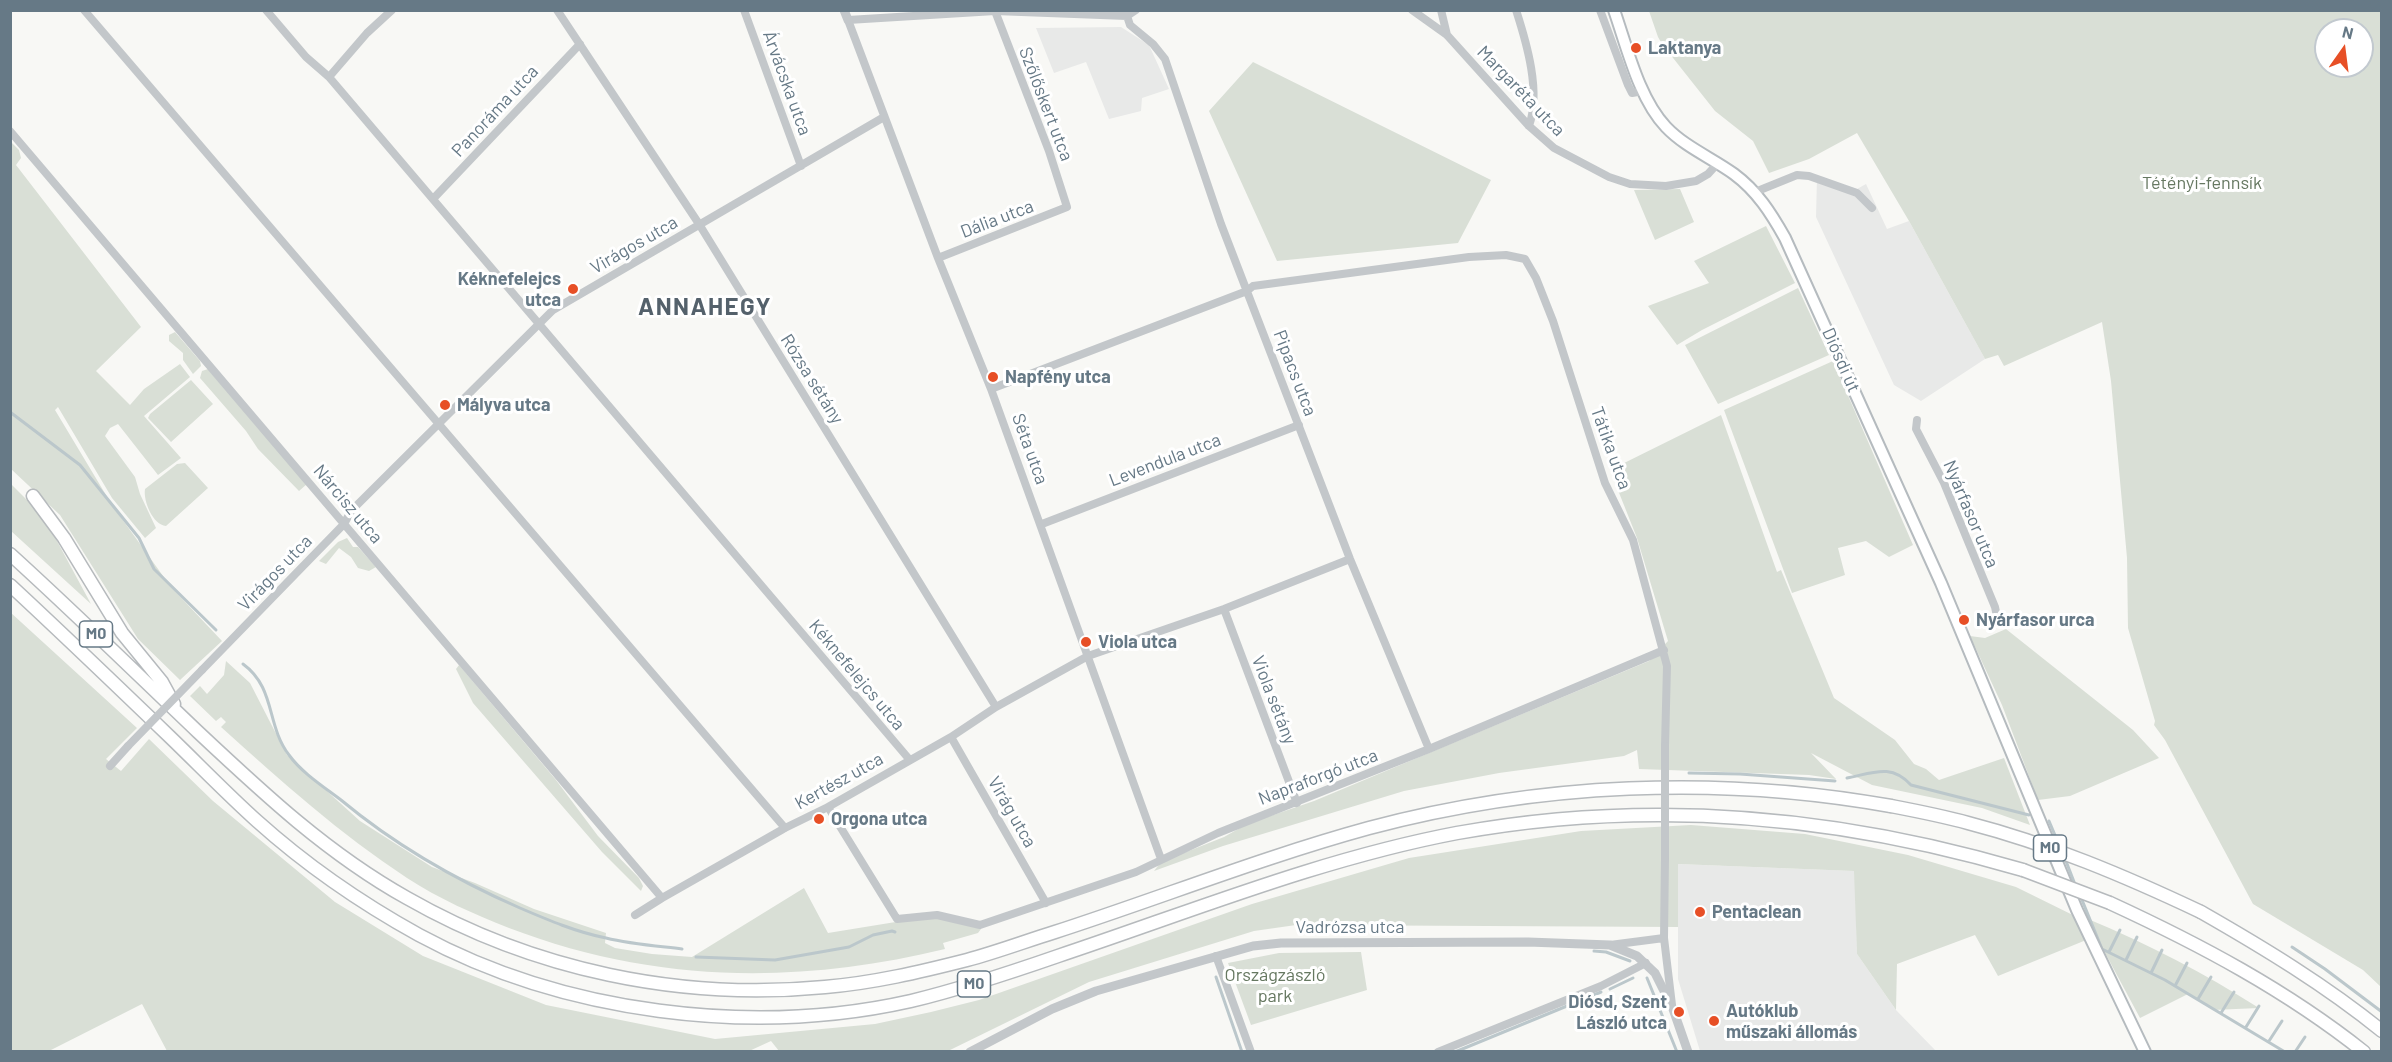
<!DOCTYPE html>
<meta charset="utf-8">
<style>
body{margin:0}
#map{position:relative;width:2392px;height:1062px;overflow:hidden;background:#f8f8f5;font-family:Barlow,sans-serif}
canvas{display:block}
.frame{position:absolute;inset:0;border:12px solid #667986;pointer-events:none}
.north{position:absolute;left:2314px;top:18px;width:60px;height:60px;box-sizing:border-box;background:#fff;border:2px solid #c2c9cf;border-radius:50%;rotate:14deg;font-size:16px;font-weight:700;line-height:24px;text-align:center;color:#667986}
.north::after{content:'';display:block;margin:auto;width:21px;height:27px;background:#e74f26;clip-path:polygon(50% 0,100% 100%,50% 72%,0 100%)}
</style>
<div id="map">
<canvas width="2392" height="1062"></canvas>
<div class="frame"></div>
<div class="north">N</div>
</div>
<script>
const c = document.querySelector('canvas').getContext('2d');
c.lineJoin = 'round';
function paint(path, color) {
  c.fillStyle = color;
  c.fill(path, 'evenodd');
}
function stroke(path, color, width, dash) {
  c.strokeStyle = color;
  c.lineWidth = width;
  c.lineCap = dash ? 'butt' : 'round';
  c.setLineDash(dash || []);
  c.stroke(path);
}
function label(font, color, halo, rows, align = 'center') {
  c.font = font + ' Barlow,sans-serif';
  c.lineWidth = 6;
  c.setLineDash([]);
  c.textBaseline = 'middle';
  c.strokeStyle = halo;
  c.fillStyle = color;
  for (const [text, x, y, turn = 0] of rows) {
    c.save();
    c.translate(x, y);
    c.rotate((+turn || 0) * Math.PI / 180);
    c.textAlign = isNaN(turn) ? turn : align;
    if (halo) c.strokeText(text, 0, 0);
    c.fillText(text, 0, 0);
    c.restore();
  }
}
paint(new Path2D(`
 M1121,27L1149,45L1169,89L1142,98L1141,111L1109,119L1086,62L1054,73L1036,28Z
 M1817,177L1857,189L1866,184L1887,229L1909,221L1985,359L1921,401L1894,385L1816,217Z
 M1678,864L1855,871L1857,954L1896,1010L1936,1051H1700L1678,979Z`), '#e8e9e8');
paint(new Path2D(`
 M1649,11H2381V987L2363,970L2253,904L2165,740L2154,725L2155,721L2128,628L2127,558L2111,381L2102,322L2004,366L1998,355L1985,359L1909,221L1857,133L1809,159L1769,173L1753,141L1715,111L1662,44L1658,37ZM2326,30H2362V66H2326Z
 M1253,62L1491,180L1458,243L1277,261L1209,111Z
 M10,141L19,150L21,158L16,165L141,327L96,371L130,405L144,389L180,364L190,377L144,416L181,458L158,475L118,424L110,428L105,436L135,477L140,494L156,528L145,538L112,498L58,407L55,410L112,505L171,587L222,641L180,680L138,639L60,515L11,469Z
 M1680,189L1694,222L1655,240L1634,190Z
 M1766,226L1795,283L1702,330L1677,345L1648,306L1709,283L1694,261Z
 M1798,288L1829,355L1718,404L1685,345Z
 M175,332L200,361L201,366L193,374L183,360V353L169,341V335Z
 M1833,361L1913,545L1889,557L1866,541L1838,548L1845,575L1792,593L1724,410Z
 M208,369L307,484L299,491L258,449L246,431L200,378L202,371Z
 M191,380L213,404L171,442L148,418L150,414Z
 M1721,415L1777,572L1781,570L1834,698L1895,740L1914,764L1926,769L1939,780L2004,758L2030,825L1982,808L1872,785L1811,753L1836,779L1809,775L1639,769L1637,750L1624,756L1499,773L1404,791L1223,846L1154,871L1161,862L1224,837L1247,824L1314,801L1649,661L1668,641L1637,538L1610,470Z
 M185,463L208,488L166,526C153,525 143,501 145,489L177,464Z
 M10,483L44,517L91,604L11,531Z
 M347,538L353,547H358L376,567L369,571L358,568L351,557L339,548L326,564L319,561L338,542Z
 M10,612L137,728L106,759L121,771L149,739L213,801L335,902L423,956L546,1005L715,1039L875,1024L931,1012L979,1000L1252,904L1409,858L1581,831L1691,825L1805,834L1908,855L2016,887L2089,923L2088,919C2148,944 2204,973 2259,1008L2213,1010L2188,994L2140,1018L2096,936L1998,976L1975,935L1897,964L1896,1010L1857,954L1854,871L1678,864V927L1296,925L1254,931L1089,982L948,1051H779L771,1041L747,1052L167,1051L142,1004L49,1051H11Z
 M2006,629L2133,730L2159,758L2070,796L2038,800L2002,705L1970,636L1985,638Z
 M226,661L250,683L287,755L360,821L432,867L475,883L534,909L606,933L605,943L615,948L652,954L692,957L804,888L828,933L914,919L950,918L981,929L978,933L943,943L945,949C796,985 653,983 509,928C474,914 439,899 407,878C340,834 281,781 221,727L226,722L221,717L216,721L190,696L200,686L207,694L224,675Z
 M459,665L556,780L598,836L639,878L643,886L641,891L602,852L473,703L456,669Z
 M1361,952L1367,990L1251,1025L1228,963L1279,953Z`), '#d9dfd6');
stroke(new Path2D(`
 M10,412L80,465L139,538L154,569L216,630
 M243,664C276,688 266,725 289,755C302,773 324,787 341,800C395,845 456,880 520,908C548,920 576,932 606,938C630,944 657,946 682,949
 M1689,773L1740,774L1835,781
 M1847,778C1873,773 1891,763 1911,785L2029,815
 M2049,821L2060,847
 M2064,856L2076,887
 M2080,895L2102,949L2165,980L2285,1052
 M2292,947L2325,969L2382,1012
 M1594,951L1606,952L1630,961
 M2109,952L2120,930
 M696,957L775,960L849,947L873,935L892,931L895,932
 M2126,960L2137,937
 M2151,973L2162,950
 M1216,977L1242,1052
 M1647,978L1677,1052
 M2175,986L2187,963
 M1610,989L1633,978
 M2198,999L2211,977
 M2221,1013L2234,992
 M2246,1027L2259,1006
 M2269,1041L2282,1021
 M1455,1052L1601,992
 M2295,1052L2305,1037`), '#bbc7cb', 3);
const secondary = new Path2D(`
 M1614,10C1627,47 1639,99 1666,127C1685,147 1712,158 1734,174C1757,191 1771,213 1785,238L1941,583L2077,910L2145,1052`);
const trunk = new Path2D(`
 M33,496L64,538L122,633L162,682L174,704
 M10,554C74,612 135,672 198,732C263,793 328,854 407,898C533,970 680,1001 825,987C873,983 920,972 967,960C997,952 1026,941 1055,932C1160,898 1263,857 1369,828C1538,783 1719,775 1891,806
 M10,585C64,635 117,686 170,737C199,765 227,794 257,821C306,865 361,903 419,935C563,1013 751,1037 911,1001C961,989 1009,973 1058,956C1190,912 1320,859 1457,833C1649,798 1837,815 2023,870
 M2110,903C2199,944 2286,990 2364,1052
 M2201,912C2264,948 2325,985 2382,1031`);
stroke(secondary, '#b5bbbf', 14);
stroke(trunk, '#b6babd', 15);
stroke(new Path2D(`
 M84,10L785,828
 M266,10L306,57L329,77L909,759
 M557,10L699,224L996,707
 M744,10L801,166
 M1136,10L1127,16L995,11L848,20L938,258L991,389L1161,859
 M1412,10L1447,35L1529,126L1554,148L1609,177L1630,184L1666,186L1696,181L1708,174L1718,163
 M1441,10L1447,35
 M1516,10C1527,44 1541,92 1529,126
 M1600,10L1628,85L1632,93L1643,91
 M1127,16L1130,25L1153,44L1165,59L1221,224L1350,559L1429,749
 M329,77L367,33L392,10
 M10,131L662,898
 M1755,192L1797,175L1809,176L1857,193L1872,208
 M433,199L580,44
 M938,258L1067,207L1049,151L995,11
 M991,389L1247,291L1253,286L1469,257L1506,255L1525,259L1536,278L1553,321L1605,483L1633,540L1667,666L1665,746
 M1917,420L1916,429L1944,483L1995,607L1998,621
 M1042,524L1299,425
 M1224,609L1297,803
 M202,670L344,524L351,511L553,310L884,117
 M951,737L1046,903
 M110,766L128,746
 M828,807L897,919L937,915L980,925L1136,872L1218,833L1429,749L1664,650
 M1665,858L1664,938L1672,1005
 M635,915L662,898L785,828L828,807L951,737L996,707L1088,656L1224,609L1350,559
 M1610,945L1664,938
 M1216,956L1251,1052
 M1438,1052L1601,986L1646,963`), '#c3c7ca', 8);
stroke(new Path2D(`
 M844,10L848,20
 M970,1052L1052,1009L1096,991L1253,946L1281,943L1528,942L1610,945L1637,956L1655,973L1673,1009L1688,1052`), '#c3c7ca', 9);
stroke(secondary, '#fff', 10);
stroke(trunk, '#fff', 12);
const trunkBridge = new Path2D(`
 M1891,806C1917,811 1943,816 1968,823C2049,844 2125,876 2201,912
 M2023,870L2110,903`);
stroke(trunkBridge, '#b6babd', 15, []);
stroke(new Path2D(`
 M128,746L202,670
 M1665,746V858`), '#c3c7ca', 8);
stroke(trunkBridge, '#fff', 12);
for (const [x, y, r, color] of [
 [1636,48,6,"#e74f26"],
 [573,289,6,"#e74f26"],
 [993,377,6,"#e74f26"],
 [445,405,6,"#e74f26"],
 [1964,620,6,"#e74f26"],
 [1086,642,6,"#e74f26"],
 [819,819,6,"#e74f26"],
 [1700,912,6,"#e74f26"],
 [1679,1012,6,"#e74f26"],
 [1714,1021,6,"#e74f26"]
]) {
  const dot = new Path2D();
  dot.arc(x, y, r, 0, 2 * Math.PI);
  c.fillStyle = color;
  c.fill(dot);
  stroke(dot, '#fff', 2);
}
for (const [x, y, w] of [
 [96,634,33],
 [2050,848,33],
 [974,984,33]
]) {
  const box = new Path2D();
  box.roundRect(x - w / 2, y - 13, w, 26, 4.5);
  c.fillStyle = '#fff';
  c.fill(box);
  stroke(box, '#667986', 1.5);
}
label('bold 16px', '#667986', null, [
 ["M0",96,634],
 ["M0",2050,848],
 ["M0",974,984]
]);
label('bold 18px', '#667986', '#fff', [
 ["Laktanya",1648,48],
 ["Kéknefelejcs",561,279,"right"],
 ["utca",561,300,"right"],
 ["Napfény utca",1005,377],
 ["Mályva utca",457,405],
 ["Nyárfasor urca",1976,620],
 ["Viola utca",1098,642],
 ["Orgona utca",831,819],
 ["Pentaclean",1712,912],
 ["Diósd, Szent",1667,1002,"right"],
 ["László utca",1667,1023,"right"],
 ["Autóklub",1726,1011],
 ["műszaki állomás",1726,1032]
], 'left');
label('18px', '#667986', '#fff', [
 ["Árvácska utca",787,83,70],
 ["Margaréta utca",1521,91,46],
 ["Szőlőskert utca",1046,104,69],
 ["Panoráma utca",495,111,-47],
 ["Dália utca",997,219,-21],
 ["Virágos utca",634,245,-30],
 ["Diósdi út",1841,360,66],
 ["Pipacs utca",1295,373,69],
 ["Rózsa sétány",812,379,58],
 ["Tátika utca",1611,448,70],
 ["Séta utca",1030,449,70],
 ["Levendula utca",1165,460,-21],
 ["Nárcisz utca",348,504,50],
 ["Nyárfasor utca",1971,514,67],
 ["Virágos utca",275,573,-46],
 ["Kéknefelejcs utca",857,675,50],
 ["Viola sétány",1274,700,69],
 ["Napraforgó utca",1318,777,-21],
 ["Kertész utca",839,781,-29],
 ["Virág utca",1012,812,60],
 ["Vadrózsa utca",1350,927]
]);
label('18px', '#667861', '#fff', [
 ["Tétényi-fennsík",2202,183],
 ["Országzászló",1275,975],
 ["park",1275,996]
]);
c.letterSpacing = '1.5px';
label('bold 24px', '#54616b', '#fff', [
 ["ANNAHEGY",705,307]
]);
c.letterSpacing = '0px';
</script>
